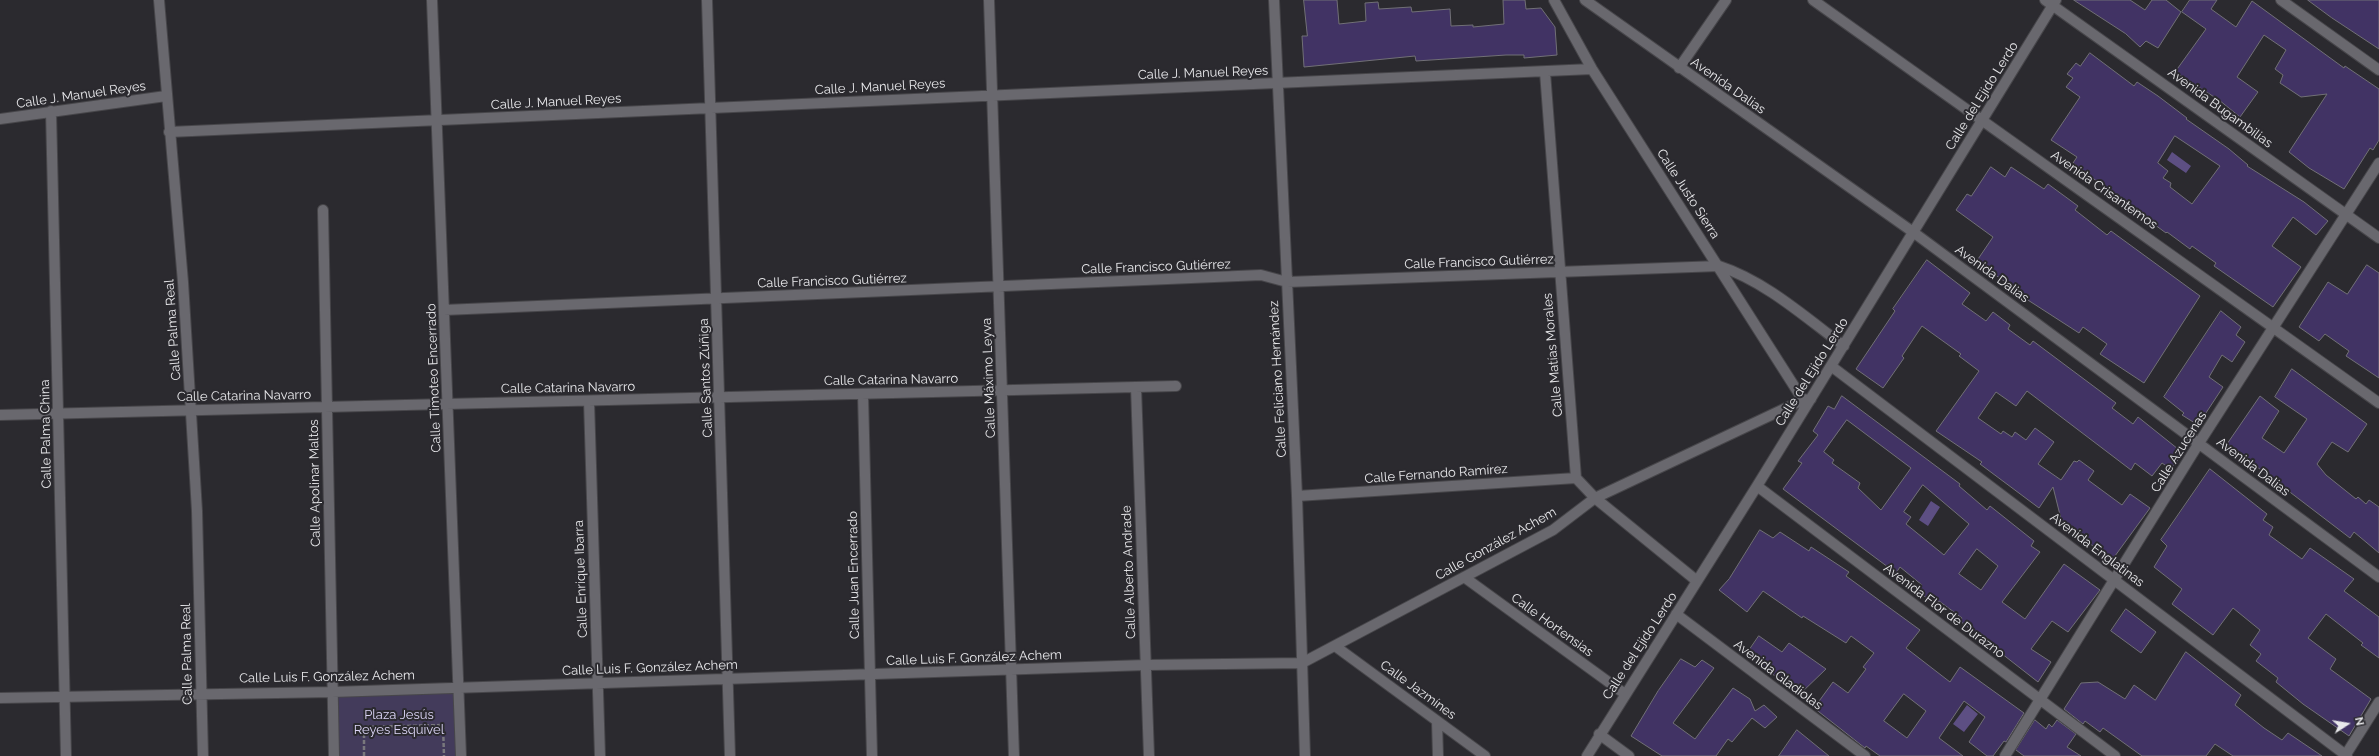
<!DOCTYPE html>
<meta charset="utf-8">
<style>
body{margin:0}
#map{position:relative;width:2379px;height:756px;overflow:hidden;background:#2b2a2f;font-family:Raleway,sans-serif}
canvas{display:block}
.north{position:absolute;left:2327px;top:704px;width:40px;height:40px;-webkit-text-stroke:3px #2b2a2f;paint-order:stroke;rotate:78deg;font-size:11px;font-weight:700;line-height:16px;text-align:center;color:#e8e8eb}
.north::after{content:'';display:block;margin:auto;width:14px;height:18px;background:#e8e8eb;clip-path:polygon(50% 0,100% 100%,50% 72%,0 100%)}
</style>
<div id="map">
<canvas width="2379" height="756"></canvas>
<div class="north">N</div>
</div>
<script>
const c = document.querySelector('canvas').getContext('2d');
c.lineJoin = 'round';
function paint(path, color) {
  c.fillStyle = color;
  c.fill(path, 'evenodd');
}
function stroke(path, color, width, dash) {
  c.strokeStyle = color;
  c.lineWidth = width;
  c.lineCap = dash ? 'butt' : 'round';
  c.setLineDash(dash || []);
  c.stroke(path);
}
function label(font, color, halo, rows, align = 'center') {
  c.font = font + ' Raleway,sans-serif';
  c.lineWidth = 4;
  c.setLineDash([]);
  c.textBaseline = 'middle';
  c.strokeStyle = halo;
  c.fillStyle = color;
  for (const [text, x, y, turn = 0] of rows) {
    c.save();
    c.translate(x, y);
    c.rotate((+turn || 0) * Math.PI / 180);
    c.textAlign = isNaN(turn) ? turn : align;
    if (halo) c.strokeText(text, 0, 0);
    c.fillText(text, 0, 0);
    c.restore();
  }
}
paint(new Path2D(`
 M464,689L466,756H334L333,690Z`), '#433b5b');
paint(new Path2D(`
 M2172,152L2191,166L2186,173L2167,160Z
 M1931,501L1940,507L1928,526L1919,520Z
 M1967,705L1978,714L1964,732L1953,724Z`), '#5d4f83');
const building = new Path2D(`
 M1304,0H1337L1339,24L1366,21L1365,3L1378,2L1379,9L1411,7L1412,12L1450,9L1451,26L1473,25V27L1504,24L1503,0H1525L1526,9L1541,8L1555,27L1557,55L1524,58V55H1506L1416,61L1415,56L1304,67L1302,36H1307Z
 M2074,0H2130L2145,10L2152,0H2166L2181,12L2158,48L2146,41L2140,47L2126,34Z
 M2190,0H2217L2211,9L2236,27L2252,1L2344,68L2345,66L2379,89V140L2373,150L2370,148L2344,189L2309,168L2289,152L2327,94L2301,97L2280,83L2283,75L2275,69L2286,50L2264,35L2237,77L2258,92L2240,117L2219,100L2175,72L2206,29L2182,12Z
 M2308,0H2379V49L2332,18Z
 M2090,53L2134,86L2137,82L2158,96L2187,118L2186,119L2229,149L2248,165L2247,166L2304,202L2328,221L2316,235L2293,217L2272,246L2301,267L2273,307L2214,266L2216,263L2192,246L2190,249L2167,232L2166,233L2128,205L2073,163L2077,157L2051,140L2080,97L2066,87L2073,78L2067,74L2076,63L2080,66ZM2175,136L2220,166L2192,204L2170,187L2171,183L2163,178L2168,171L2158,163Z
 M1991,167L2005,177L2011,167L2044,189L2048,184L2078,206L2075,210L2107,235L2111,231L2200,296L2144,383L2100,354L2107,344L2083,327L2079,333L2017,293L2019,291L1976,262L1993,237L1956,210L1967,194L1971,196Z
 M1927,260L1970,293L1962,304L1986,321L1993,312L2010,325L2008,329L2030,345L2033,341L2116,403L2112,408L2133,424L2138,417L2183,453L2171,469L2162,463L2152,476L2135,463L2131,470L2027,391L2016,406L1996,392L1978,418L2001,434L2003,431L2012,437L2015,432L2026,440L2035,428L2054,442L2038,464L2061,480L2074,461L2077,462L2079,460L2094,471L2088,480L2122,505L2130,494L2150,508L2112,560L2062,523L2053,487L2039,508L1980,464L1982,462L1936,431L1979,371L1959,356L1961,354L1922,326L1902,356L1904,358L1883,388L1856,369L1895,311L1893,309Z
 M2367,265L2379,273V378L2346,356L2349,351L2325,334L2319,341L2299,327L2328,282L2347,294Z
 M2221,311L2241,327L2236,335L2245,342L2232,362L2222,355L2209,377L2223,387L2198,425L2182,415L2184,413L2164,397Z
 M2292,369L2367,424L2348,452L2332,442L2317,464L2326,475L2356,499L2358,497L2366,504L2369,500L2379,507V553L2354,532L2350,538L2227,444L2260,396L2279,411L2262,438L2284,453L2307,419L2275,397Z
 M1842,396L1960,484L1959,486L1987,510L1990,506L2034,541L2031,546L2040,552L2002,602L2025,619L2064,564L2100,590L2068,632L2052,621L2031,649L2051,662L2038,682L1960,621L1962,618L1939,601L1936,605L1917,591L1922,585L1900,567L1896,573L1783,489L1802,463L1798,461L1818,435L1813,431L1828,406L1834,409ZM1847,420L1911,468L1881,510L1858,488L1860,483L1832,463L1834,460L1824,452ZM1923,485L1969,524L1944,555L1906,524L1911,517L1904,512ZM1977,549L1998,566L1981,590L1959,574Z
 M2210,469L2267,514L2263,520L2273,527L2269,535L2302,559L2310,548L2354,579L2344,591L2379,617V658L2361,645L2363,643L2326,614L2308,638L2336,659L2330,669L2371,699L2349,736L2303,704L2276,682L2278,678L2256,661L2261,654L2250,645L2260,630L2233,608L2213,635L2172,604L2182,589L2154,567L2167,546L2161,540Z
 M1760,530L1773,538L1780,532L1809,551L1811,547L1849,572L1846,576L1920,630L1906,648L1950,682L1960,667L2024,713L2006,742L2004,741L1993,756H1987L1969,742L1985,717L1964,701L1939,738L1963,756H1880L1866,746L1865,748L1814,708L1833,682L1848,693L1866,669L1863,667L1874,653L1851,636L1846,643L1803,616L1802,618L1763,591L1747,612L1719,590L1729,579ZM1904,694L1926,711L1907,738L1884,721Z
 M2126,609L2156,632L2141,653L2111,631Z
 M1759,636L1782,652L1789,643L1826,669L1800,694L1746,655Z
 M2186,652L2241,695L2235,705L2264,728L2282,740L2288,733L2322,756H2233L2215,744L2206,756H2142L2103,728L2100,732L2085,721L2083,724L2064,709L2081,683L2098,682L2125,699L2134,685L2155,700Z
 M1681,659L1695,667L1702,660L1714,668L1673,723L1695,739L1733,688L1750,699L1755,711L1764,705L1777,717L1765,728L1752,718L1732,742L1728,739L1716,756H1662L1631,736L1658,691Z
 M2035,720L2046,729L2049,724L2052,727L2057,720L2076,734L2067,747L2081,756H2024L2016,750Z
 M1797,730L1829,756H1779Z`);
paint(building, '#413364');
stroke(building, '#717076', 1);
const minor = new Path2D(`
 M159,0L183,282L197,511L203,756
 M432,0L461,756
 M707,0L730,756
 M989,0L1014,756
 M1274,0L1297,496L1305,756
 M1554,0L1592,69L1803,400
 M1585,0L1913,232L2379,577
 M1813,0L2379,403
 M2045,0L2379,238
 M2281,0L2379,70
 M1679,68L1726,0
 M1545,72L1576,478L1595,498L1697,581
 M51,111L66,756
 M0,119L166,96
 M169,132L1592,69
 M323,210L334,756
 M444,310L1261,275L1287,282L1719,266C1765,281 1805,317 1844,346
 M1831,366L2347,756
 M1136,387L1149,756
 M863,394L872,756
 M589,401L600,756
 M0,415L1176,386
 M1757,486L2115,756
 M1297,496L1576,478
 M1464,577L1625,694
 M1676,614L1865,756
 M1335,646L1485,756
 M0,698L332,692L1146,665L1302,663L1553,530L1595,498L1803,400L1811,399
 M1437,721L1438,756
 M1599,734L1629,756
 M1587,756L1757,486L2056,0
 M2005,756L2199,443L2379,163
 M2345,756L2379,702`);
stroke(minor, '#47464a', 12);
stroke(new Path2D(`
 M364,756V727L443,725L444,756`), '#79787d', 2.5, [4, 2]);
stroke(minor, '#69686e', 10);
label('13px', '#e8e8eb', '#2b2a2f', [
 ["Calle J. Manuel Reyes",1203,73,-2],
 ["Avenida Dalias",1728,86,35],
 ["Calle J. Manuel Reyes",880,87,-3],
 ["Calle J. Manuel Reyes",81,95,-8],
 ["Calle del Ejido Lerdo",1982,96,-58],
 ["Calle J. Manuel Reyes",556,102,-3],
 ["Avenida Bugambilias",2220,108,36],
 ["Avenida Crisantemos",2104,190,35],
 ["Calle Justo Sierra",1688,194,57],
 ["Calle Francisco Gutiérrez",1479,262,-2],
 ["Calle Francisco Gutiérrez",1156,267,-2],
 ["Avenida Dalias",1992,274,36],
 ["Calle Francisco Gutiérrez",832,281,-2],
 ["Calle Palma Real",173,330,-94],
 ["Calle Matías Morales",1553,355,-95],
 ["Calle del Ejido Lerdo",1812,372,-58],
 ["Calle Timoteo Encerrado",434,378,-92],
 ["Calle Santos Zúñiga",706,378,-92],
 ["Calle Máximo Leyva",989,378,-92],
 ["Calle Feliciano Hernández",1278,379,-93],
 ["Calle Catarina Navarro",891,380,-1],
 ["Calle Catarina Navarro",568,388,-1],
 ["Calle Catarina Navarro",244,396,-1],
 ["Calle Palma China",46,434,-91],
 ["Calle Azucenas",2179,452,-58],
 ["Avenida Dalias",2253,467,37],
 ["Calle Fernando Ramírez",1436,474,-4],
 ["Calle Apolinar Maltos",315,483,-91],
 ["Calle González Achem",1496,544,-29],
 ["Avenida Englatinas",2097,550,37],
 ["Calle Alberto Andrade",1129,572,-92],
 ["Calle Juan Encerrado",854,575,-91],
 ["Calle Enrique Ibarra",581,579,-92],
 ["Avenida Flor de Durazno",1944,611,37],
 ["Calle Hortensias",1552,625,36],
 ["Calle del Ejido Lerdo",1640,646,-57],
 ["Calle Palma Real",187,654,-91],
 ["Calle Luis F. González Achem",974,658,-2],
 ["Calle Luis F. González Achem",650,668,-2],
 ["Avenida Gladiolas",1778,675,37],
 ["Calle Luis F. González Achem",327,677,-1],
 ["Calle Jazmínes",1418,690,36]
]);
label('13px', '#dcd5f6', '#2b2a2f', [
 ["Plaza Jesús",399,715],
 ["Reyes Esquivel",399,730]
]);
</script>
